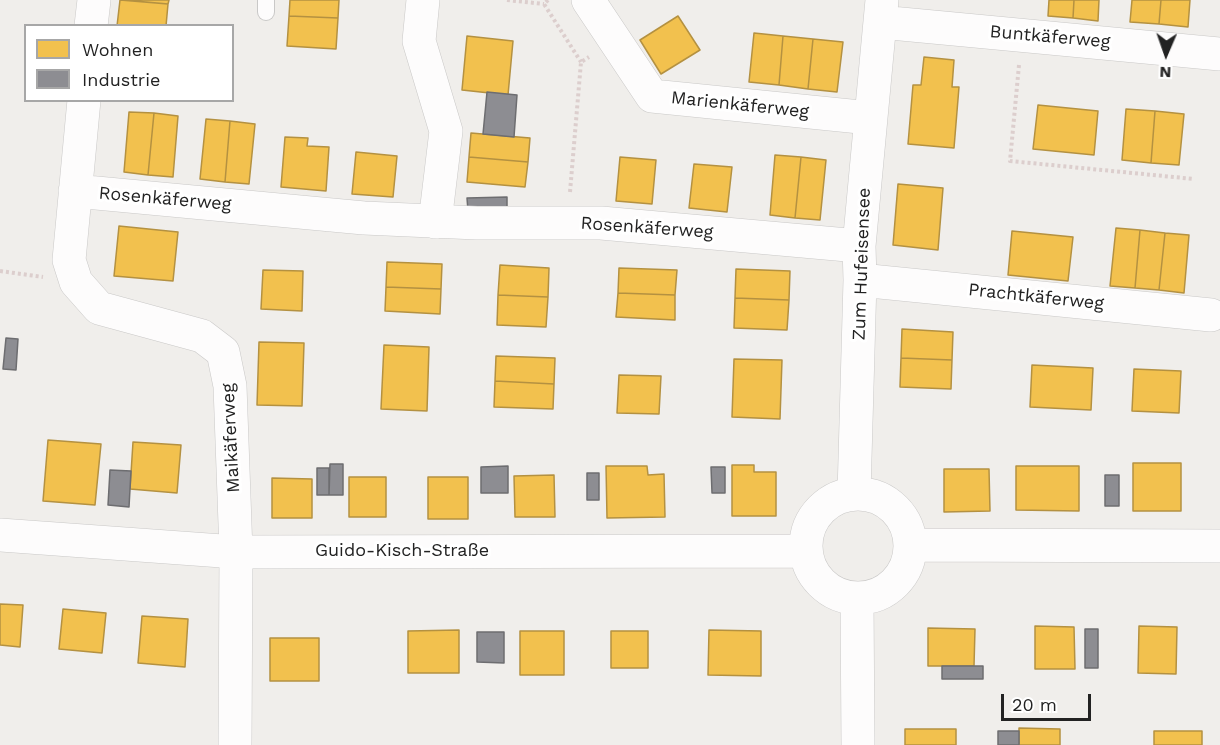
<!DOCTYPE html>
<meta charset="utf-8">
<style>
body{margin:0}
#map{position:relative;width:1220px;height:745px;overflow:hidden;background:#f0eeeb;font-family:"Work Sans",sans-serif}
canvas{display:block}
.legend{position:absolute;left:24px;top:24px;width:210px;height:78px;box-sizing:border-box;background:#fff;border:2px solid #a7a7a7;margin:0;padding:8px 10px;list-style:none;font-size:18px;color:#222}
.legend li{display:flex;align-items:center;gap:12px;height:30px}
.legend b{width:30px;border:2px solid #a7a7a7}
.north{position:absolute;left:1136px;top:24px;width:60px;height:60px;-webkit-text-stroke:4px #fff;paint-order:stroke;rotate:182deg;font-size:16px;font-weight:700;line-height:24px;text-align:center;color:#222}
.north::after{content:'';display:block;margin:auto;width:21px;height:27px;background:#222;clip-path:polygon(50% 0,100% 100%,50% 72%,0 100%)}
.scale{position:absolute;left:1001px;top:694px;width:90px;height:27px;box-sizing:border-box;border:3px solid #222;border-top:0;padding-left:8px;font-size:18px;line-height:21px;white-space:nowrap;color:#222;-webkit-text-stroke:4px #fff;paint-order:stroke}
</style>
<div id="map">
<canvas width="1220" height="745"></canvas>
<ul class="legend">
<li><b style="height:16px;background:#f2c14e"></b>Wohnen</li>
<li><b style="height:16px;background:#8d8d92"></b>Industrie</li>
</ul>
<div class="north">N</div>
<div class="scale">20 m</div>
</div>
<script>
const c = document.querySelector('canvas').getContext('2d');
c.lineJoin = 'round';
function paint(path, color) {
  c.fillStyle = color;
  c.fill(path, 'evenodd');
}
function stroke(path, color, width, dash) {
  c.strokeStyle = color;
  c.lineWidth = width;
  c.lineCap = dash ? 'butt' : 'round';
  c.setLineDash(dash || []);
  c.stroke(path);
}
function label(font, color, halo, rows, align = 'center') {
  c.font = font + ' "Work Sans",sans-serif';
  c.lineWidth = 6;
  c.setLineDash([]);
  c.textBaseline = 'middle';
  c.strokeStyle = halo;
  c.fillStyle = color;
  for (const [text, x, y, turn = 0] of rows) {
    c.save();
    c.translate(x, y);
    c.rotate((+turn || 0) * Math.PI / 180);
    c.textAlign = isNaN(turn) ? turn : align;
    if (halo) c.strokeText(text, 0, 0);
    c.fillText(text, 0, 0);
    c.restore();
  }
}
const homes = new Path2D(`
 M120,0L168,4L166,26H117Z
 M124,0H169L168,4Z
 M290,0H339L338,18L289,16Z
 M1049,0H1074L1073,18L1048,16Z
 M1074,0H1099L1098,21L1073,18Z
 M1132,0H1161L1159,24L1130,22Z
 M1161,0H1190L1188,27L1159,24Z
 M289,16L338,18L336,49L287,46Z
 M678,16L700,50L661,74L640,40Z
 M754,33L783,36L779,85L749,82Z
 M467,36L513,41L508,95L462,90Z
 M783,36L813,39L808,89L779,85Z
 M813,39L843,42L837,92L808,89Z
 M924,57L954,60L952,87H959L954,148L908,144L913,85H921Z
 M1038,105L1098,111L1094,155L1033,149Z
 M1126,109L1155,111L1151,163L1122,160Z
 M1155,111L1184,114L1179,165L1151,163Z
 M129,112L154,113L148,175L124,172Z
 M154,113L178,116L173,177L148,175Z
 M206,119L230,121L225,182L200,179Z
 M230,121L255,124L249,184L225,182Z
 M471,133L530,138L528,162L469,157Z
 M285,137L308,138L307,146L329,147L326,191L281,187Z
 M356,152L397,156L393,197L352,194Z
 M775,155L801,157L795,218L770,215Z
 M469,157L528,162L525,187L467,182Z
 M620,157L656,160L652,204L616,201Z
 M801,157L826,160L820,220L795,218Z
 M694,164L732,167L727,212L689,208Z
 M898,184L943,188L938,250L893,245Z
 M119,226L178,232L173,281L114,276Z
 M1116,228L1140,230L1135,288L1110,286Z
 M1140,230L1165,233L1159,290L1135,288Z
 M1012,231L1073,237L1068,281L1008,275Z
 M1165,233L1189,235L1184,293L1159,290Z
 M387,262L442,264L441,289L386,287Z
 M500,265L549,268L548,297L498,295Z
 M619,268L677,270L675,295L618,293Z
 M736,269L790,271L789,300L735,298Z
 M263,270L303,271L302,311L261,309Z
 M386,287L441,289L440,314L385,311Z
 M618,293L675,295V320L616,317Z
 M498,295L548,297L546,327L497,325Z
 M735,298L789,300L787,330L734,328Z
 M902,329L953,332L952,360L901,358Z
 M259,342L304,343L302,406L257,405Z
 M384,345L429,347L427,411L381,409Z
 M496,356L555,358L554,384L495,381Z
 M901,358L952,360L951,389L900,387Z
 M734,359L782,360L780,419L732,417Z
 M1032,365L1093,368L1091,410L1030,407Z
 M1134,369L1181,371L1179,413L1132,411Z
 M619,375L661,376L659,414L617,413Z
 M495,381L554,384L553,409L494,407Z
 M48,440L101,444L95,505L43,501Z
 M133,442L181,445L177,493L130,489Z
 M1133,463H1181V511H1133Z
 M732,465H754V472H776V516H732Z
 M606,466H647L648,475L664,474L665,517L607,518Z
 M1016,466H1079V511L1016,510Z
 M944,469H989L990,511L944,512Z
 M554,475L555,517H515L514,476Z
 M349,477H386V517H349Z
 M428,477H468V519H428Z
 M272,478L312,479V518H272Z
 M0,604L23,605L20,647L0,645Z
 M63,609L106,613L102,653L59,649Z
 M142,616L188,619L185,667L138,663Z
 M1035,626L1074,627L1075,669H1035Z
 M1139,626L1177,627L1176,674L1138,673Z
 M928,628L975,629L974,666H928Z
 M459,630V673H408V631Z
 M709,630L761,631V676L708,675Z
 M520,631H564V675H520Z
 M611,631H648V668H611Z
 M270,638H319V681H270Z
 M1019,728L1060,729V745H1019Z
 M905,729H956V745H905Z
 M1154,731H1202V745H1154Z`);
paint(homes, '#f2c14e');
stroke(homes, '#b49141', 1.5);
const industry = new Path2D(`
 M487,92L517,95L514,137L483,134Z
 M507,197V210L468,211L467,198Z
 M6,338L18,339L16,370L3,369Z
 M330,464H343V495H329Z
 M508,466V493H481V467Z
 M711,467H725V493H712Z
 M317,468H329V495H317Z
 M110,470L131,471L129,507L108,505Z
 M587,473H599V500H587Z
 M1105,475H1119V506H1105Z
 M1085,629H1098V668H1085Z
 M477,632H504V663L477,662Z
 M942,666H983V679H942Z
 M998,731H1019V745H998Z`);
paint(industry, '#8d8d92');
stroke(industry, '#6d6d70', 1.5);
const lane = new Path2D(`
 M266,12V0`);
const street = new Path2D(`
 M423,0L419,41L446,131L435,222
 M588,0L652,96L870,118
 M880,22L1220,54
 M91,26L94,0
 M84,100L69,260L76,282L99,308L202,336L223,352L230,386L236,552L235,745
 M75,191L364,218L477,223H601L859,246
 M860,280L1211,315
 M806 546a52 52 0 1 1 104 0a52 52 0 1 1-104 0Z
 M854,494L860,280L859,246L882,0
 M0,535L236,552L805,551
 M911,545L1220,546
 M857,599L858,745`);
stroke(lane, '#c9c8c7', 18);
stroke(street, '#c9c8c7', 34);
stroke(new Path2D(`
 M507,0L544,4
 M548,0L544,4L581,62
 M1019,65L1010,161L1194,179
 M570,192L581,62L589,57
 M0,271L43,277`), '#dccecd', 4, [3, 3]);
stroke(lane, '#fdfcfc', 16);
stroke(street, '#fdfcfc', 33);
label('18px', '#222', '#fff', [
 ["Buntkäferweg",1050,37,5],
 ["Marienkäferweg",740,105,6],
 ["Rosenkäferweg",165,199,5],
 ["Rosenkäferweg",647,228,4],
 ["Zum Hufeisensee",862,264,-88],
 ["Prachtkäferweg",1036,297,6],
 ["Maikäferweg",231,438,-93],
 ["Guido-Kisch-Straße",402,551]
]);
</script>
